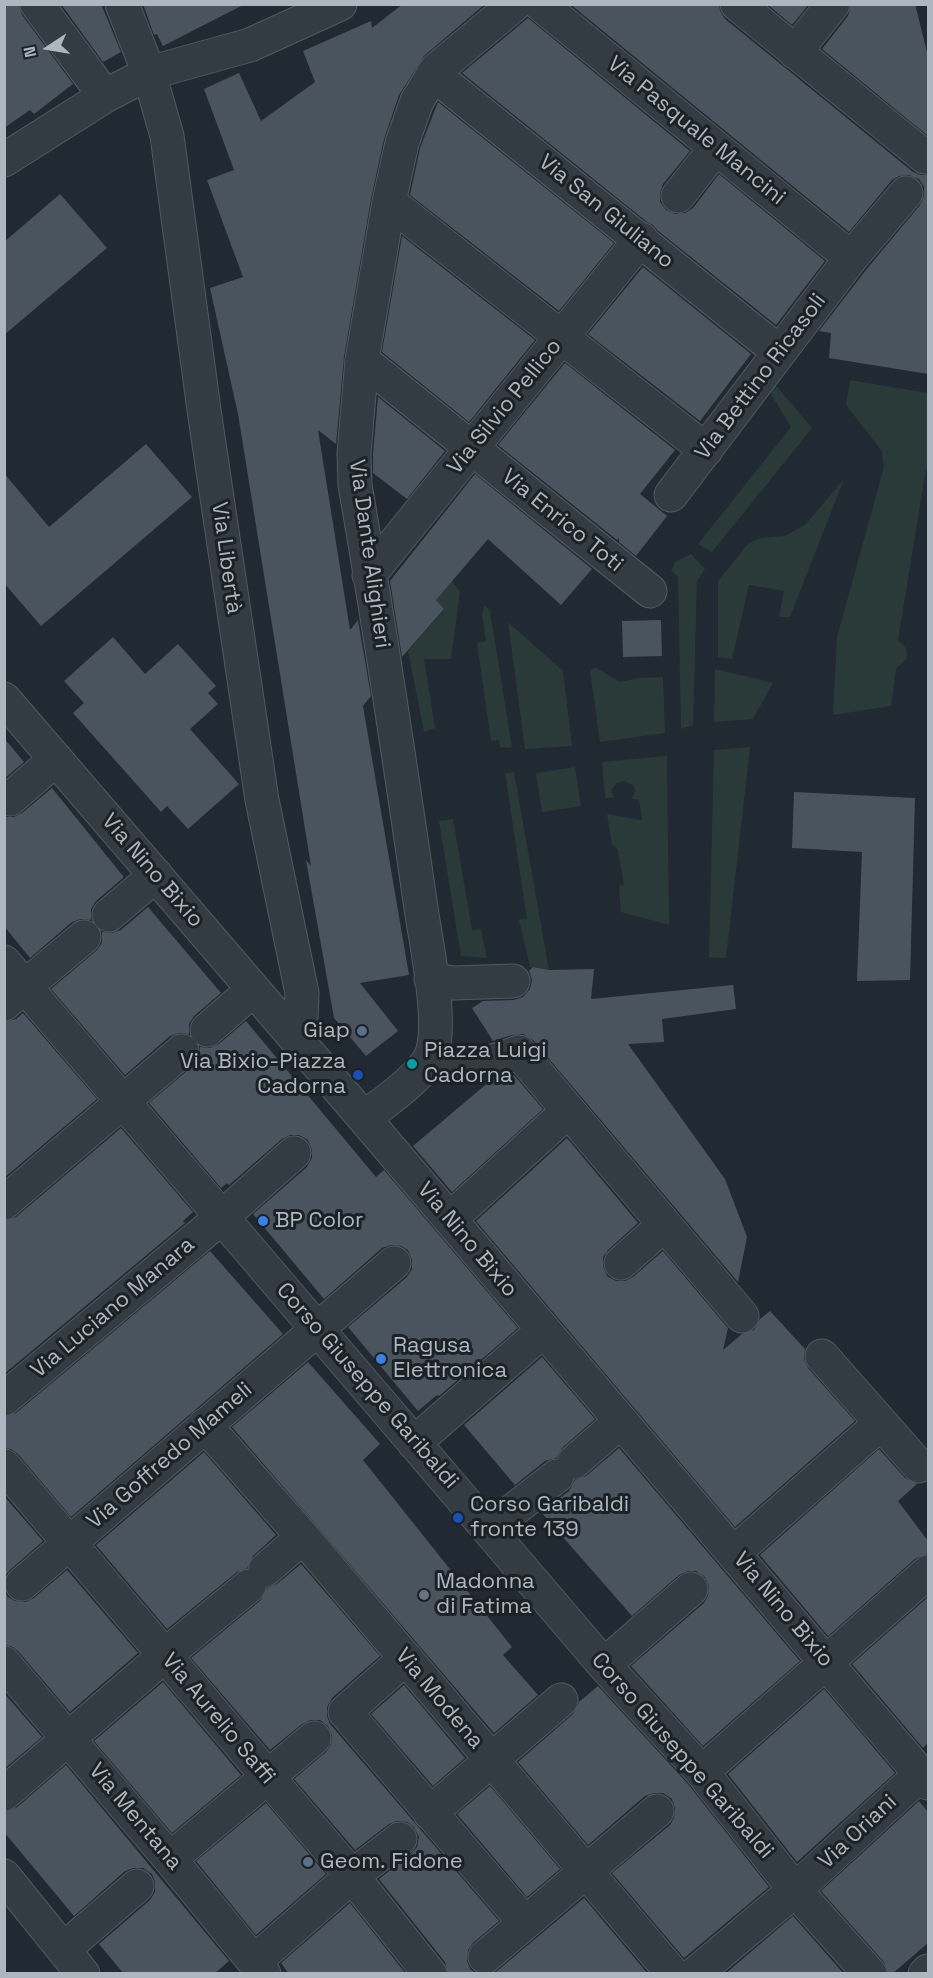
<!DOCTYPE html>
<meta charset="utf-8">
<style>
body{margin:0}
#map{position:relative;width:933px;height:1978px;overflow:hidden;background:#212a32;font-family:"Space Grotesk",sans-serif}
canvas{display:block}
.frame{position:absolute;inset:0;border:6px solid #aeb7c0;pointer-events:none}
.north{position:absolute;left:18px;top:18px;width:60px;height:60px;-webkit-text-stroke:4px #1a2127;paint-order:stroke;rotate:258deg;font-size:16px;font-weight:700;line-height:24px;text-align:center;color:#aeb7c0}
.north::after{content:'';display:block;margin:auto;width:21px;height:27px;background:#aeb7c0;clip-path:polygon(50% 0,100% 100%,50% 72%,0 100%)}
</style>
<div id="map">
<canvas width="933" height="1978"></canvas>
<div class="frame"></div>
<div class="north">N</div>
</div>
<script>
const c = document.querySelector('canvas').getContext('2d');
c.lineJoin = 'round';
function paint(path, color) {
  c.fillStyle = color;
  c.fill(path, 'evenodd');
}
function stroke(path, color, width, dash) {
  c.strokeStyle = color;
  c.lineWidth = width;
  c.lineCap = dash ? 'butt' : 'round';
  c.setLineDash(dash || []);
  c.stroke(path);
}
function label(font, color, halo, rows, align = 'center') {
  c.font = font + ' "Space Grotesk",sans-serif';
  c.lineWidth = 6;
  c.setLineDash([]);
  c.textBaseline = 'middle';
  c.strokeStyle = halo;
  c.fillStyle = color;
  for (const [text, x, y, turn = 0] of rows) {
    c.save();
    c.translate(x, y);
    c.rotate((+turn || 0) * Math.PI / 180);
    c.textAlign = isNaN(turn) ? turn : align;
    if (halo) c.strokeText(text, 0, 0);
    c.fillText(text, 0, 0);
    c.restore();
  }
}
paint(new Path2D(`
 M850,380L928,393V469H926L898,640L906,648L907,658L896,669L891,706L833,715L837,637L884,467L882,451L846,405Z
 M774,383L812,428L712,552L698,544L791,427L771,394Z
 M844,479L790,617H779L784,591L749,585L732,659L718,657V581L748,544L759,538L785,536L806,524Z
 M691,554L705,569L697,581L693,725L681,729L678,577L671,571L675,562Z
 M451,580L460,592L451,659H424L435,728L424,732L408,651L444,610L436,600Z
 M485,605L490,611L512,748L500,747L499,740L491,741L477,643L486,641L482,614Z
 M508,622L563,671L572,746L525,749Z
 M595,667L620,682L639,678L663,677L665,733L600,742L590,671Z
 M715,669L773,683L753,719L714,722Z
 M750,747L726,958L709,957L714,750Z
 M667,756L669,925L621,912L619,886L624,885L618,850L612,844L607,814L642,820L639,800L632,799L635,791L633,785L624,781L617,783L611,790L614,798H605L602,762Z
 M575,767L581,806L542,812L536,773Z
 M514,772L549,970L530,967L519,920L527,919L505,773Z
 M453,819L472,930L481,929L487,958L461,956L439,821Z`), '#293a38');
paint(new Path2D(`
 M4,4H19L22,15L73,84L34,114L30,110L4,128Z
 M61,4H101L121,52L103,62Z
 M143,4H245L163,46L157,34L154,35Z
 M403,4H485L424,56L399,95L384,139L371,199L344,357L336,444L318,430L350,630L358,620L371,696L363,706L409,975L360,983L398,1031L366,1056L334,1018L306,860L311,866L238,414L210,288L243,277L207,180L234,170L204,89L239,73L261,121L315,82L303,51L371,21L372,28Z
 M570,4H719L720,11L725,19L783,66L913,172L921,175H928V374L829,358L831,333L819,331L866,270L920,205L924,196V187L919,179L909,175L899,176L892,180L849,232Z
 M767,4H809L792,25Z
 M851,4H915L928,56V136L822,49L848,16Z
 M528,18L690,151L663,184L660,193V202L666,210L675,214L685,213L693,208L719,174L825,261L776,325L657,230L653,225L647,222L462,73Z
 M438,102L614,243L559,311L410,195L420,148Z
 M60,194L107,248L4,335V242Z
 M402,236L535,340L469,422L382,352Z
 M643,267L751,354L700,421L588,334Z
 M565,363L675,450L640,494L667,516L636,556L619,542V538L617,540L498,445Z
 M378,397L445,451L407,499L373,473V454Z
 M146,444L192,497L41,626L4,583V473L49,527Z
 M475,474L592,569L561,605L488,539L436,600L444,609L402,657L390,581Z
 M661,620L662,656L623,657L622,621Z
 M113,637L145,674L178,644L216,686L208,693L218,704L190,729L239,784L188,829L167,806L161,812L73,713L84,703L64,681Z
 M4,738L24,762L4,779Z
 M52,788L123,876V878L96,901L91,909V920L81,919L72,922L30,958L4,926V817H14L22,813Z
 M794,792L915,798L910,980L857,981L862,852L792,848Z
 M148,907L221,993L194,1016L189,1024V1034L179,1033L170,1036L125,1075L51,989L96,951L102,943V932L112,933L121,930Z
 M533,967L549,970L594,969L591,999L733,985L736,1009L662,1019L664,1042L628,1044L725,1179L747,1237L738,1282L533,1040L523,1034L512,1035L493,1041L472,1008L483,1001L514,1000L523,997L530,989L532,980L529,971Z
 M23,1013L97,1099L4,1178V1022L16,1019Z
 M246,1021L376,1177L384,1170L518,1328L439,1396L437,1395L418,1411L348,1327L407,1277L412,1269V1260L408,1250L401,1246L391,1245L382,1248L324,1299L253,1214L307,1167L312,1158V1150L308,1140L299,1135H290L282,1139L229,1185L227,1183L221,1188L149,1103L194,1065L200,1057V1047L210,1048L219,1044Z
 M513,1074L543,1109L452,1192L413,1146L490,1081Z
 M121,1128L193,1212L183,1221L185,1223L4,1374V1221L16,1217Z
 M567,1138L638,1223L609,1249L603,1257V1266L607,1276L616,1281H625L633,1277L663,1251L728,1328L723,1350L742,1334L754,1330L760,1319L770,1311L805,1349L804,1359L808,1368L855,1421L735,1527L476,1221Z
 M210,1251L283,1334L71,1517L18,1454L11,1449L4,1448V1417L16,1413Z
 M542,1357L595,1419L562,1448L556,1458L545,1461L515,1485L464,1425Z
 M308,1362L380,1444L363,1460L512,1647L503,1655L538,1695L494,1733L232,1427Z
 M619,1448L800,1661L703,1746L631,1666L704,1603L708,1596L709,1586L705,1577L696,1571H688L679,1575L632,1616L541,1512L569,1491L575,1480L586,1476Z
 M879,1449L905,1478L917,1484L898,1501L928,1541V1554L916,1558L828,1636L760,1555Z
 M204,1452L276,1535L253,1556L247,1568L237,1572L167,1629L96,1545Z
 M4,1496L43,1541L10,1570L4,1577Z
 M301,1564L380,1656L332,1698L327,1707V1716L330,1724L499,1921L473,1943L468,1950L467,1961L470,1969L477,1974H448L445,1962L379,1879L411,1854L417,1847L419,1837L414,1827L407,1822L397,1821L389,1824L355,1850L294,1779L326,1752L331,1745L332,1735L328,1726L320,1720H310L302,1724L270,1750L191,1658L261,1600L267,1588L277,1584Z
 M67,1570L138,1653L70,1712L18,1651L11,1646L4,1645V1590L8,1597L15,1601L26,1602L34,1598Z
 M928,1597V1743L923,1748L852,1664Z
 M163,1682L241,1775L172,1833L94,1741Z
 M404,1685L465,1758L433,1786L371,1714Z
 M598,1686L688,1784L769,1887L684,1958L612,1873L670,1825L674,1818L675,1808L672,1799L663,1793H654L645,1796L588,1845L518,1762L573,1714L579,1702Z
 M824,1689L895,1773L797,1862L728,1774Z
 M4,1693L42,1737L4,1769Z
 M66,1765L229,1961L214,1974H124L99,1944L150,1900L155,1892V1882L152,1874L143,1868H134L125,1871L74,1916L4,1832V1812L16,1808Z
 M490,1786L560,1869L527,1897L457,1814Z
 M919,1801L928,1812V1943L892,1974H888L884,1962L821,1891Z
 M266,1803L326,1874L256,1935L196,1861Z
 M584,1898L648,1974H493L497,1971Z
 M350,1903L406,1974H289L281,1963Z
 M793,1916L844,1974H725Z`), '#4a545e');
const minor = new Path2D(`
 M37,4L105,96
 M122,4L149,73L167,136L205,417L262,800L302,993L300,1044
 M540,4L851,258
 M737,4L925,157
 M795,52L833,4
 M433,74L779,352
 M4,160L105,96L149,73L250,45L340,4
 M678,196L716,148
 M389,202L706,450
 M362,360L650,591
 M671,495L851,258L906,193
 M369,575L641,239
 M4,699L364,1118L928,1783
 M10,799L56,759
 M109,915L156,875
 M4,962L604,1665L702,1772L795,1890L870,1974
 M431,979L453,983L513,981
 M4,1004L84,937
 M207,1030L253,990
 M432,1056C463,1069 488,1065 519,1052L742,1316
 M364,1118C383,1103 424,1076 432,1053C443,1019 425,939 420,901C400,762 379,623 355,485L354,453L362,360L389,202L402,143L417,101L436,70L515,4
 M4,1203L182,1051
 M450,1219L568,1111
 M621,1263L664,1225
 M822,1356L919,1466
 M4,1399L222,1217L294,1153
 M205,1425L303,1537L673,1974
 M414,1443L544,1330
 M574,1462L621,1421
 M4,1466L352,1876L430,1974
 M489,1529L557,1476
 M734,1553L881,1423
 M265,1570L303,1537
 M22,1584L394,1263
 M406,1658L345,1712L525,1923
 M4,1663L170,1859L264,1974
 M604,1665L691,1589
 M702,1772L928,1572
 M4,1794L164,1656L249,1586
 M430,1813L561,1700
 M170,1859L314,1738
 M4,1876L83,1974
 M64,1949L137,1886
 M485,1957L657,1811
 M254,1962L352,1876L400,1839
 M695,1974L795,1890L921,1774
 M925,1974L928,1971`);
stroke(minor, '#515a61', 35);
stroke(minor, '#343c43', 33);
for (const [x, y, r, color] of [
 [362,1031,6,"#5c6f8a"],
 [412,1064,6,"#0f9aa8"],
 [358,1075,6,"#1a4fb4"],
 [263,1221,6,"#3f7fe0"],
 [381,1359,6,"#3f7fe0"],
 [458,1518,6,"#1a4fb4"],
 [424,1595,6,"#6b7280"],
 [308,1862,6,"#5c6f8a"]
]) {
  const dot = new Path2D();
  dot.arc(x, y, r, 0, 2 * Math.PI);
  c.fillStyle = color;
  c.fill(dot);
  stroke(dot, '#1a2127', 2);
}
label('22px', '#aeb7c0', '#1a2127', [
 ["Via Pasquale Mancini",696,131,39],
 ["Via San Giuliano",606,212,39],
 ["Via Bettino Ricasoli",761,377,-53],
 ["Via Silvio Pellico",505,407,-51],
 ["Via Enrico Toti",562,521,39],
 ["Via Dante Alighieri",369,554,82],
 ["Via Libertà",226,558,82],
 ["Via Nino Bixio",152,871,49],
 ["Via Nino Bixio",467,1240,50],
 ["Via Luciano Manara",113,1308,-40],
 ["Corso Giuseppe Garibaldi",367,1386,49],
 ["Via Goffredo Mameli",170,1456,-41],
 ["Via Nino Bixio",783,1610,50],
 ["Via Modena",439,1699,50],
 ["Via Aurelio Saffi",218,1719,50],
 ["Corso Giuseppe Garibaldi",682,1756,49],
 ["Via Mentana",135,1817,50],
 ["Via Oriani",858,1832,-43]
]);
label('22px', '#aeb7c0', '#1a2127', [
 ["Giap",350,1031,"right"],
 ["Piazza Luigi",424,1051],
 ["Cadorna",424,1076],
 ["Via Bixio-Piazza",346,1062,"right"],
 ["Cadorna",346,1087,"right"],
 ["BP Color",275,1221],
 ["Ragusa",393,1346],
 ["Elettronica",393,1371],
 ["Corso Garibaldi",470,1505],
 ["fronte 139",470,1530],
 ["Madonna",436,1582],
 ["di Fatima",436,1607],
 ["Geom. Fidone",320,1862]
], 'left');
</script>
